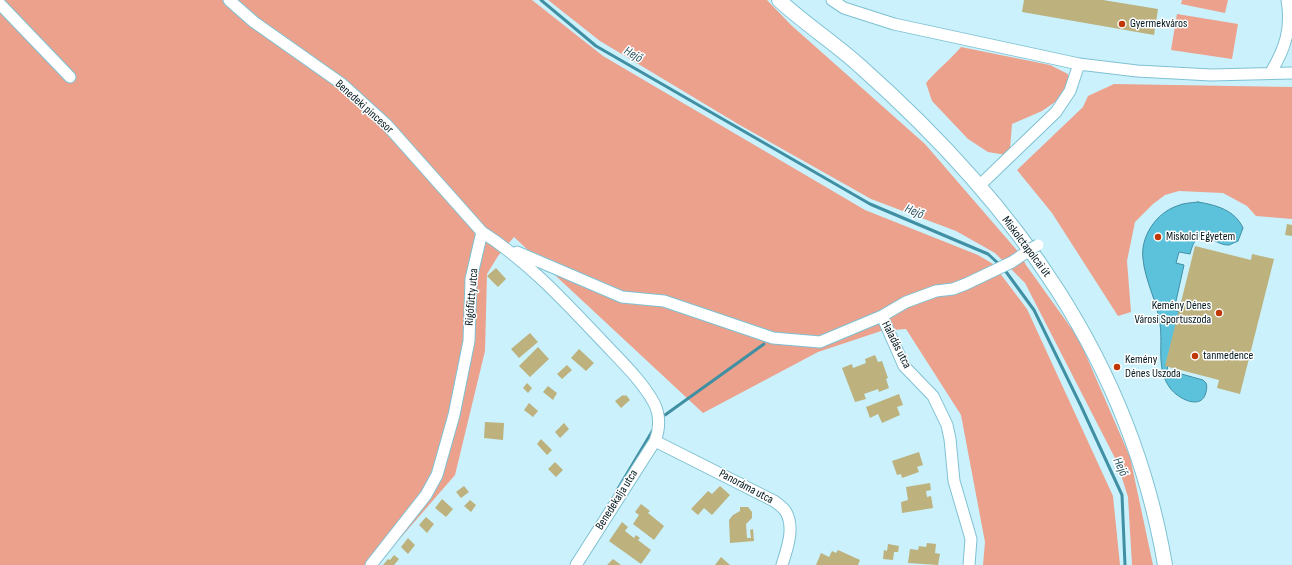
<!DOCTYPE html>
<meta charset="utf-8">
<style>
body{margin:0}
canvas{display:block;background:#caf1fc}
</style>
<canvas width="1292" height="565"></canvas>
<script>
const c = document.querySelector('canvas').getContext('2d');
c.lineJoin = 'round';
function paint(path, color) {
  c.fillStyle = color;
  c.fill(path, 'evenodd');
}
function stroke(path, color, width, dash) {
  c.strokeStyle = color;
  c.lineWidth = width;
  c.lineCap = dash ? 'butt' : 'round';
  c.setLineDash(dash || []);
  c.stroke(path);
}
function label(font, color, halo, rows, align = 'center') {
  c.font = font + ' "Sofia Sans Condensed",sans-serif';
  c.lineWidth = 3;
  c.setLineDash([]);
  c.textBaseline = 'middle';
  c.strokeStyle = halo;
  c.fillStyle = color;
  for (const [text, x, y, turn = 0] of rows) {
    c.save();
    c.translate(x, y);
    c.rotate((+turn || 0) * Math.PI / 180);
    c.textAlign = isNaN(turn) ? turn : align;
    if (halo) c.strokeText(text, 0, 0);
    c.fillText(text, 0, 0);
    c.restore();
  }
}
paint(new Path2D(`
 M0,0H532L603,56L865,210L978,255L993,264L1027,309L1113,496L1120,565H983L985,542L961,415L906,329L881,331L818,352L703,413L514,237L498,256L487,274L485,351L455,475L377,565H0Z
 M548,0H767L791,25L925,144L1021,255L1026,265L1079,339L1130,457L1153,565H1132L1128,497L1117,462L1025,283L995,253L956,231L871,199L738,124L600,41Z
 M1182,0H1228L1225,13L1181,4Z
 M1177,14L1238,24L1232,59L1171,50Z
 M961,47L1050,65L1068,74L1070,82L1061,98L1042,111L1012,124L1010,149L1006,155L988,152L968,139L932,101L926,83C937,70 950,60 961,47Z
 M1114,84L1292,87V219L1256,216L1247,206L1223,193L1179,191L1165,195L1153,204L1135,222L1127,261L1131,312L1118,316L1052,213L1017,170L1083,107L1088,96Z`), '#eca18c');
const water = new Path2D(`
 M1198,202C1216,205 1235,210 1243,228L1238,241C1235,242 1232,244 1229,245C1212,246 1199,219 1190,254L1179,252L1176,263L1184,265L1174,310L1179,312L1167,370L1203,380L1206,383C1207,386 1207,388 1206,392C1202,411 1178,399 1170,388C1156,369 1163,346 1160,324C1157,301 1145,281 1143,259C1140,237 1156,213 1177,206C1183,203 1191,203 1198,202Z`);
paint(water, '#5cc2dc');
stroke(water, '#408fa3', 1);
stroke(new Path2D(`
 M541,0L596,46L870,204L988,254L1000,265
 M1004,269L1034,310L1081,406L1122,495L1125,565
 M665,415L764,344
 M616,492L653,430`), '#408fa3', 3);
paint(new Path2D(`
 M1024,0H1103L1158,9L1154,35L1022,12Z
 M1287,224L1292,225V236L1285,235Z
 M1195,246L1251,260L1252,254L1274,259L1240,394L1217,388L1219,380L1165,366Z
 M496,268L506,279L498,287L487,276Z
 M530,333L538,342L519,358L511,349Z
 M538,347L549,359L530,377L519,366Z
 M579,349L594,363L586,371L571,358Z
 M875,355L878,362L882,361L888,378L886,379L889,388L879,392L878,389L864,394L866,399L855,402L842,368L852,364L853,368L866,363L865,359Z
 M567,365L572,370L562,379L557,374Z
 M527,383L532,388L528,393L523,388Z
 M548,386L557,393L553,400L543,392Z
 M899,394L903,405L897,407L900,415L882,423L878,414L870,418L866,407Z
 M623,395L624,396L626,395L630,400L621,408L615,401Z
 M529,403L538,411L533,417L524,410Z
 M485,422L504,423L503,440L484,438Z
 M564,423L569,429L560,438L555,432Z
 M541,439L552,450L547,455L537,444Z
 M919,452L923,465L917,467L919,472L902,478L901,474L897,475L892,461Z
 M555,462L563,470L556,477L548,469Z
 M930,483L931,490L926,491L927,497L931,496L933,508L902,513L901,502L908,500L906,487Z
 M464,486L469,492L461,498L456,492Z
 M720,486L730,495L712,515L704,508L698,515L691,509L708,491L712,494Z
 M442,499L453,509L446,517L435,508Z
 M470,500L476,505L471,512L464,506Z
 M641,504L650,511L648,513L664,526L654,540L633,524L639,515L635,512Z
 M740,507H748L752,512V518L746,524L747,538H751L750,530L753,529L754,541L730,543L729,520L733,515L740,511Z
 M426,517L434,524L427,533L419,525Z
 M622,522L628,527L625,531L634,538L636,535L640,538L638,540L651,550L641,564L609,541Z
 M408,538L415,545L408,554L401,547Z
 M927,543L936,544L935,553L940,554L938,565L908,563L910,549L918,550L919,546L926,547Z
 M888,544L899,546L898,552H894L893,560L883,559L884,550L887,551Z
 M838,550L860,560L858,565H816L821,553L829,557L832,551L836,553Z
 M394,555L399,559L394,565H383L388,559L390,560Z
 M721,557L730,565H715Z
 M613,559L621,565H607Z`), '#bdb17d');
const minor = new Path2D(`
 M229,0L254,22L342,84L386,124L482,232
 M832,0L844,8L894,24L1079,64L1137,71L1211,75L1292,73
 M0,4L70,77
 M1271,72C1285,49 1292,28 1287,0
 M979,186L1056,112L1070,91L1079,64
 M517,252L622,297L664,301L773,338L820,342L882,316L906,302L936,291L953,289L966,284L1012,262L1031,249
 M882,316L904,366L933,396L947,425L950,439L954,481L971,539L969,565
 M655,441L774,501C778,504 784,508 786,512C795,528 787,549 782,565
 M371,565L426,495L437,475L454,415L469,341L471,279L482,232C529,262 566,303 605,344C622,362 642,381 654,403C660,414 660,429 655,441L576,565`);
const tertiary = new Path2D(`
 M779,0C806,25 835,43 861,67C1014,203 1130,359 1165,565`);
stroke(minor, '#7fc1d2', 13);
stroke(tertiary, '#7fc1d2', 16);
stroke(minor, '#fff', 11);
stroke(tertiary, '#fff', 14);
const minorBridge = new Path2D(`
 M1027,251L1038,245`);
stroke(minorBridge, '#7fc1d2', 13, []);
stroke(minorBridge, '#fff', 11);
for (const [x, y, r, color] of [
 [1122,24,4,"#c03806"],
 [1158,237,4,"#c03806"],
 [1219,313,4,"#c03806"],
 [1195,356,4,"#c03806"],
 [1117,367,4,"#c03806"]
]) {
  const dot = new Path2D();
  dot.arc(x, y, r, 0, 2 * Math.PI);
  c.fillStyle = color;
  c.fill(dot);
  stroke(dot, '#fff', 1.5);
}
label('12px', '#00171e', '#fff', [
 ["Gyermekváros",1130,24],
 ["Miskolci Egyetem",1166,237],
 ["Kemény Dénes",1211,306,"right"],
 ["Városi Sportuszoda",1211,320,"right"],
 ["tanmedence",1203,356],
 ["Kemény",1125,360],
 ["Dénes Uszoda",1125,374]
], 'left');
label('12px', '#00171e', '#fff', [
 ["Benedeki pincesor",364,107,42],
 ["Miskolctapolcai út",1026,247,53],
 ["Rigófütty utca",472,297,-85],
 ["Haladás utca",896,345,63],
 ["Panoráma utca",746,487,28],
 ["Benedekalja utca",617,500,-58]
]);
label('italic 13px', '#2b5863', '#fff', [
 ["Hejő",633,55,30],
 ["Hejő",914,212,23],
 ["Hejő",1120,467,65]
]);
</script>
